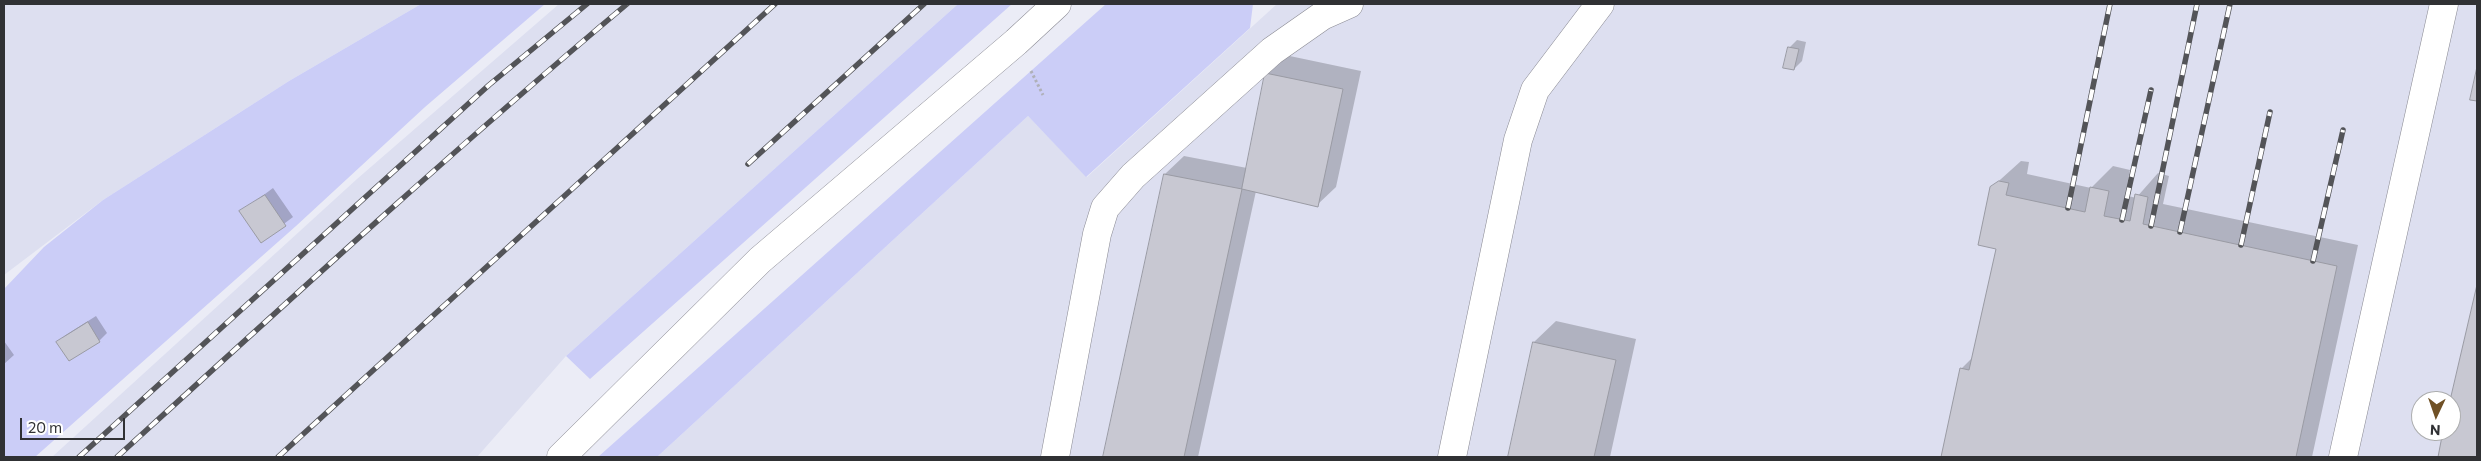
<!DOCTYPE html>
<style>
body{margin:0}
#map{position:relative;width:2481px;height:461px;overflow:hidden;background:#ebecf6;font-family:Commissioner,sans-serif}
canvas{display:block}
.frame{position:absolute;inset:0;border:5px solid #303134;pointer-events:none}
.north{position:absolute;left:2411px;top:391px;width:50px;height:50px;box-sizing:border-box;background:#fff;border:1px solid #acadae;border-radius:50%;rotate:183deg;font-size:14px;font-weight:700;line-height:20px;text-align:center;color:#303134}
.north::after{content:'';display:block;margin:auto;width:18px;height:22px;background:#705126;clip-path:polygon(50% 0,100% 100%,50% 72%,0 100%)}
.scale{position:absolute;left:20px;top:418px;width:105px;height:22px;box-sizing:border-box;border:2px solid #303134;border-top:0;padding-left:6px;font-size:15px;line-height:18px;white-space:nowrap;color:#303134;-webkit-text-stroke:4px #fff;paint-order:stroke}
</style>
<div id="map">
<canvas width="2481" height="461"></canvas>
<div class="frame"></div>
<div class="north">N</div>
<div class="scale">20 m</div>
</div>
<script>
const c = document.querySelector('canvas').getContext('2d');
c.lineJoin = 'round';
function paint(path, color) {
  c.fillStyle = color;
  c.fill(path, 'evenodd');
}
function stroke(path, color, width, dash) {
  c.strokeStyle = color;
  c.lineWidth = width;
  c.lineCap = dash ? 'butt' : 'round';
  c.setLineDash(dash || []);
  c.stroke(path);
}
paint(new Path2D(`
 M4,4H421L289,81L103,200L4,275Z
 M559,4H958L566,356L477,457H52L357,179Z
 M1277,4H2477V457H657L1028,116L1087,177ZM2421,401H2451V431H2421Z`), '#dddff0');
paint(new Path2D(`
 M421,4H545L425,107L296,226L35,457H4V289L44,247L103,200L289,81Z
 M958,4H1012L590,379L566,356Z
 M1106,4H1253L1250,28L1086,177L1028,116L657,457H598Z`), '#cbcdf7');
paint(new Path2D(`
 M1797,40L1806,42L1802,61L1794,69L1789,48Z
 M1285,55L1361,71L1336,187L1317,205L1256,191L1198,457H1104L1165,174L1184,156L1247,168L1266,74Z
 M2021,161L2029,162L2027,174L2091,188L2113,166L2130,170L2125,195L2136,198L2158,173L2169,176L2163,204L2358,245L2312,457H1942L1961,369L1974,356L1997,248L1991,188Z
 M273,188L293,217L261,241L241,212Z
 M2477,287V457H2440L2445,431H2451V406Z
 M96,316L107,333L99,341L58,342L66,335Z
 M1556,321L1636,339L1610,457H1509L1534,342Z
 M4,341L14,355L4,364Z`), '#0003');
const building = new Path2D(`
 M1788,47L1799,49L1794,70L1783,68Z
 M2477,67V101L2470,100Z
 M1265,73L1343,89L1318,207L1242,189Z
 M1164,174L1242,189L1184,457H1103Z
 M1999,181L2009,183L2006,195L2085,212L2090,187L2109,191L2104,216L2130,221L2135,194L2148,197L2143,224L2337,266L2296,457H1941L1960,368L1969,370L1996,249L1978,245L1990,187Z
 M265,195L286,226L261,243L239,211Z
 M2477,285V457H2438L2443,431H2451L2450,401Z
 M88,322L100,342L69,361L56,342Z
 M1533,342L1616,360L1594,457H1508Z`);
paint(building, '#c8c8d2');
stroke(building, '#9a9ba4', 1);
const minor = new Path2D(`
 M561,457L760,260L1016,42L1057,4
 M1055,457L1097,234L1105,208L1133,176L1272,51L1322,16L1349,4
 M1452,457L1518,140L1535,90L1600,4
 M2343,457L2444,4`);
stroke(minor, '#8b8b94', 29);
stroke(new Path2D(`
 M1031,71L1043,95`), '#afb0b8', 3, [2.5, 2.5]);
stroke(minor, '#fff', 28);
const rail = new Path2D(`
 M748,164L924,4
 M2068,208L2110,4
 M2122,220L2151,90
 M2151,226L2197,4
 M2180,232L2230,4
 M2241,245L2270,112
 M2313,261L2343,130
 M79,457L489,85L587,4
 M117,457C285,304 453,150 627,4
 M278,457L775,4`);
stroke(rail, '#535458', 5.5);
stroke(rail, '#fff', 4, [11]);
</script>
